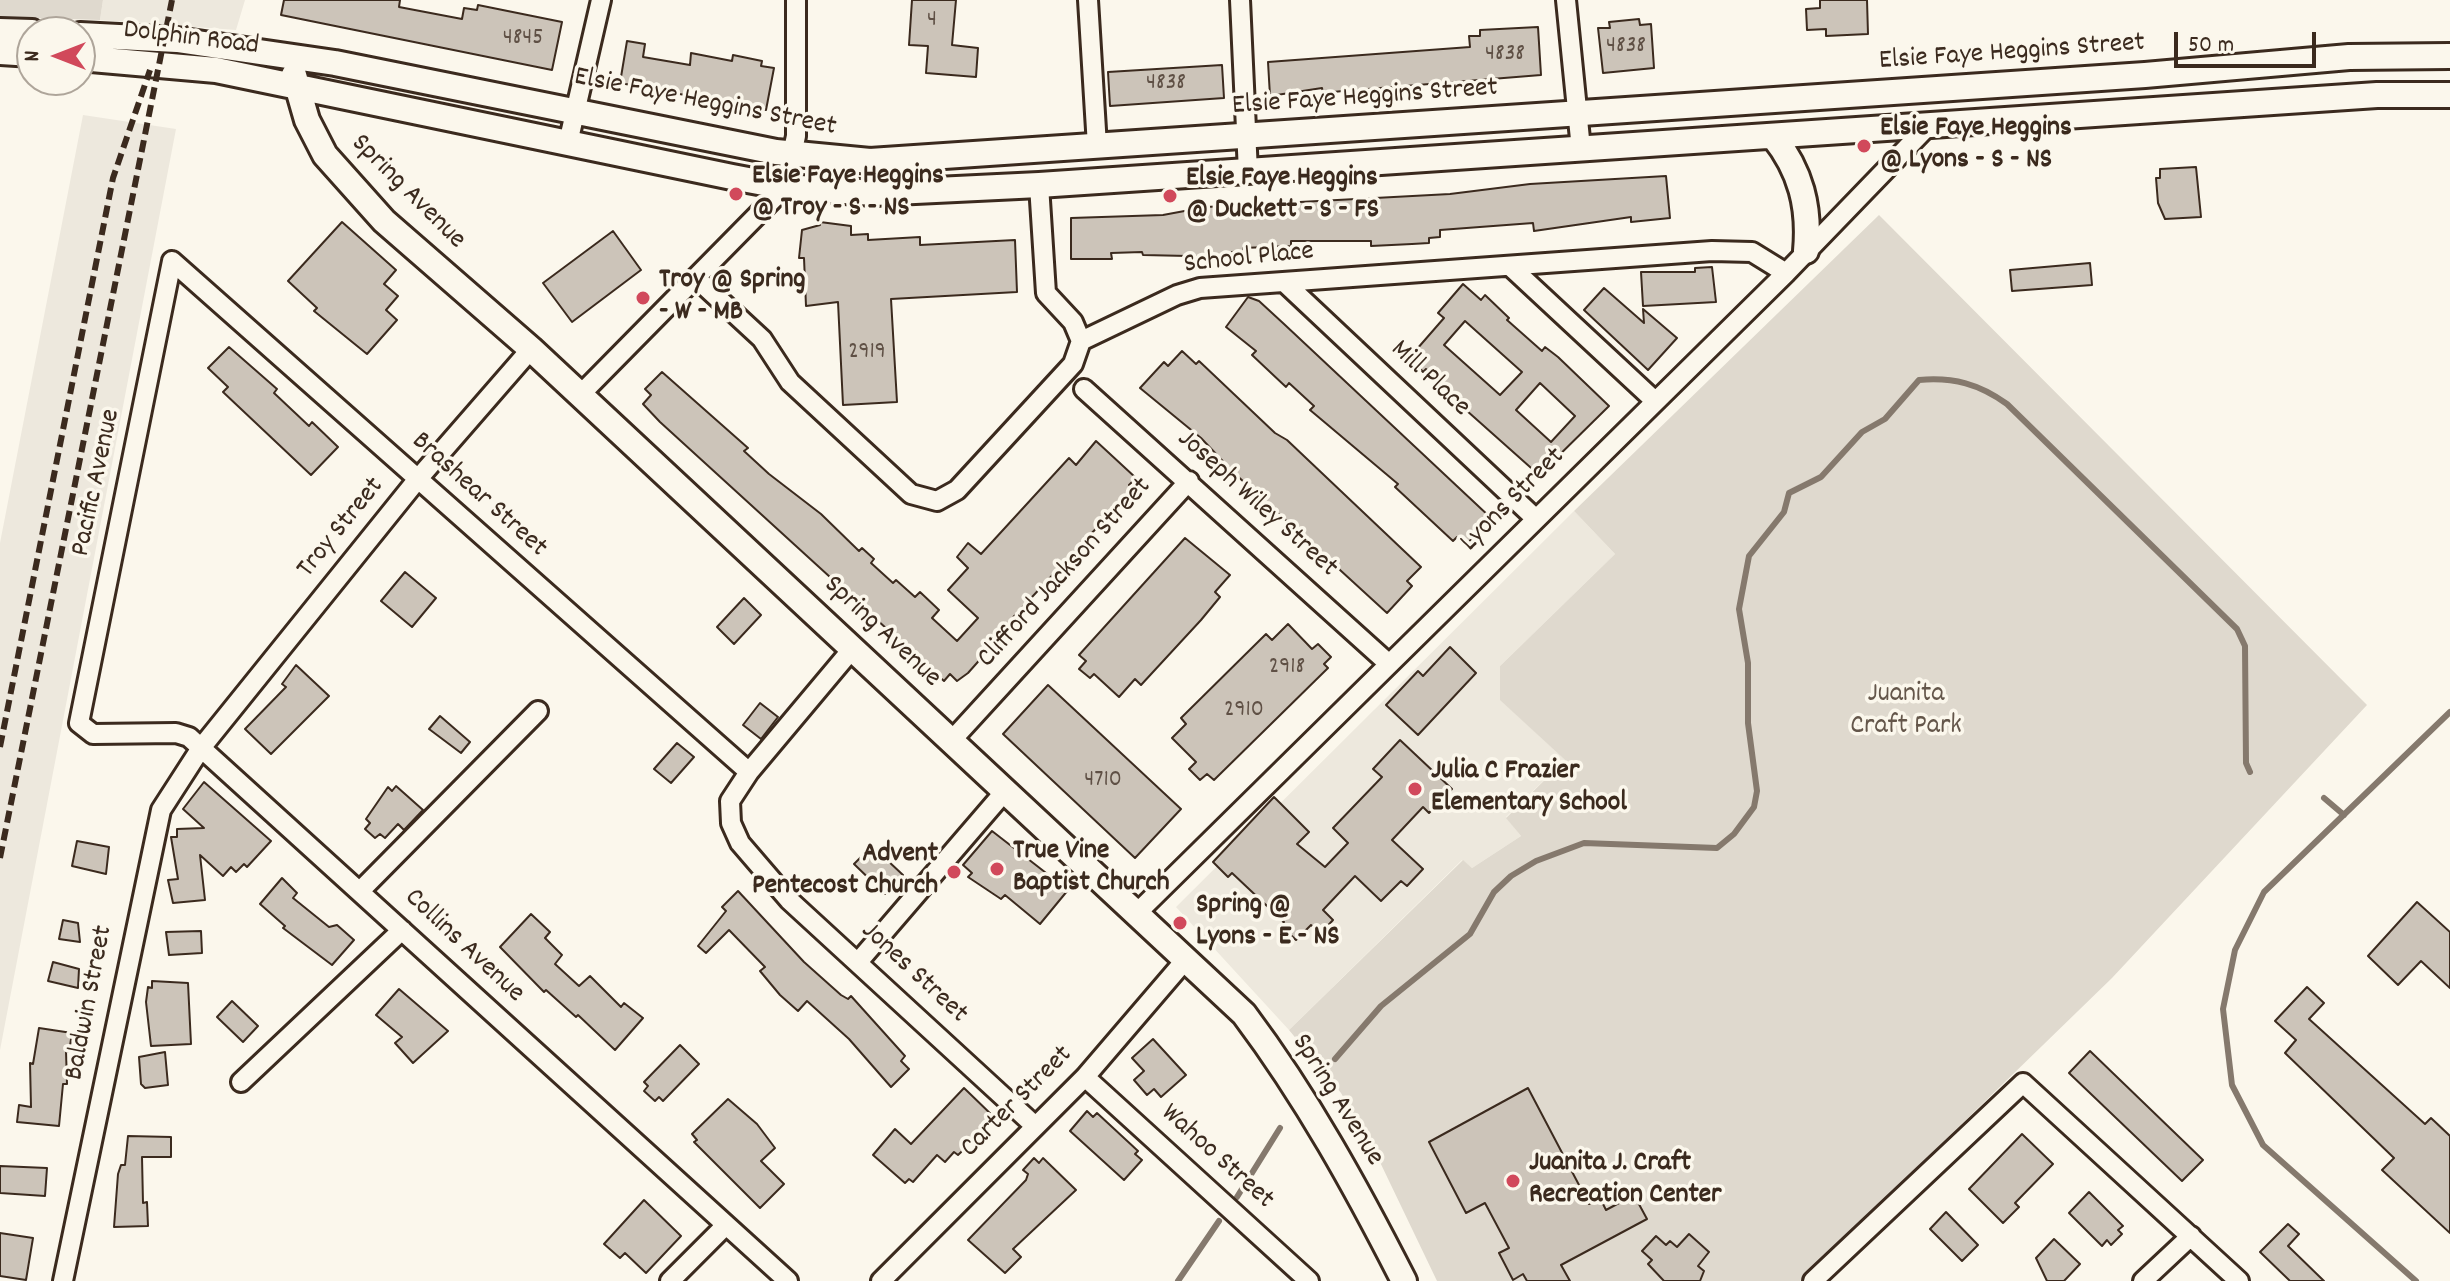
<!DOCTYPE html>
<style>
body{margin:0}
#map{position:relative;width:2450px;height:1281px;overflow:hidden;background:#fbf7ec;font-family:Dekko,sans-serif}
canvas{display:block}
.north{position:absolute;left:16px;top:16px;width:80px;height:80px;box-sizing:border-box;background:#fbf7ec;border:2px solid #aea59a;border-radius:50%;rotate:270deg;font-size:22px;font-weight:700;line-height:32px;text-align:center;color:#3b2a1e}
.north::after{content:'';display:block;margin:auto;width:28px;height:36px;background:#d1495b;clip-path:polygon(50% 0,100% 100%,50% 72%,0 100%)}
.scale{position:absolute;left:2174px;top:32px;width:142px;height:36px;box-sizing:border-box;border:4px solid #3b2a1e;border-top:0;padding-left:10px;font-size:24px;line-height:28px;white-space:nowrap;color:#3b2a1e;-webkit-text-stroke:6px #fbf7ec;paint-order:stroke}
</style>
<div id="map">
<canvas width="2450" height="1281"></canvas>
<div class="north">N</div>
<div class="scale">50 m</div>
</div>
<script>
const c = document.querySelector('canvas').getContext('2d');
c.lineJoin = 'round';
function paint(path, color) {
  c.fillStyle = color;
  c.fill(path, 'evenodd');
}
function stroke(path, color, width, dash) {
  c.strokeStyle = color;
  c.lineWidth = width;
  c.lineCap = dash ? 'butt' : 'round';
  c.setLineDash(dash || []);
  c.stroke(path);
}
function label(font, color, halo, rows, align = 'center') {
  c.font = font + ' Dekko,sans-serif';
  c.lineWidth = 7;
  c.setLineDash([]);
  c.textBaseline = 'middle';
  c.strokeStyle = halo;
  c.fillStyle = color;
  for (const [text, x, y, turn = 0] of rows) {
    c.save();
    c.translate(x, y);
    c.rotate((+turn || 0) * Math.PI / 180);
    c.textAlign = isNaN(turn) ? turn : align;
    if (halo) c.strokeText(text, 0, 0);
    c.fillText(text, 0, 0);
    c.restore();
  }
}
paint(new Path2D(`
 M103,0H245L236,30L100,20Z
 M83,115L176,129L0,1050V543Z
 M1574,511L1615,554L1500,666L1501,700L1565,760L1506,817L1521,836L1472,868L1462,860L1289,1030L1176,907Z`), '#ede8dd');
paint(new Path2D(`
 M0,0H103L100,20L0,17Z
 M1879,215L2367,705L2112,978L1800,1281H1437L1378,1158L1341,1093L1289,1030L1463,860L1472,868L1521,836L1506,818L1565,760L1500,700V666L1615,554L1574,511Z`), '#dfd9ce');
stroke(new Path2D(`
 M2324,798L2344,815
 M1335,1059L1381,1006L1470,934L1494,892L1511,876L1536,861L1584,843L1717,848L1734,834L1754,807L1757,791L1748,723V663L1739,609L1749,556L1784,512L1789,493L1821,477L1862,432L1885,419L1919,380C1954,377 1979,384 2007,404L2237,629L2245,646L2246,763L2250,772
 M1237,1197L1280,1128
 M1178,1281L1219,1221
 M2416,1281L2263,1145L2232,1085L2223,1009L2235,950L2264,892L2450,712`), '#85796d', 6);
const building = new Path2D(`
 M284,0H400L399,7L462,19L464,8L477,10L478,5L562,22L552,70L281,15Z
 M912,0H956L952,45L978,48L976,77L926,73L928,46L909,45Z
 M1820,0H1867L1868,34L1826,36V29L1807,30L1806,9L1820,8Z
 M1639,19L1640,25L1651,24L1654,68L1603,73L1598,28H1610L1609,22Z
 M1538,27L1541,75L1343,91L1323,93L1322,88L1270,96L1268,62L1470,47L1469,36H1480V30Z
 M627,41L645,44L643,57L690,65L691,53L732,61L733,55L762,61L761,66L774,68L766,110L620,83Z
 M1222,65L1224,98L1110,106L1108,72Z
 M2196,167L2201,217L2165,219L2158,203L2156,178H2160V169Z
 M1666,176L1670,218L1631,222V217L1534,231L1533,223L1440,230V237L1429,238V243L1412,244L1371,246V241H1291V246L1243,248V251L1232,252L1233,257L1143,255L1142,252L1111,253L1112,259H1071V218L1163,215L1206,207L1450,194L1530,184Z
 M342,222L396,270L384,284L398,296L386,310L397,320L367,354L314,311L317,308L288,281Z
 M820,222L851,226V235L868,234V240L920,237V245L1015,240L1017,292L891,299L897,402L843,405L838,302L806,306L804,258H799L802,230L820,225Z
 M613,231L641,270L572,322L543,283Z
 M2090,263L2092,285L2012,291L2010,270Z
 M1712,267L1716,302L1643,306L1641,272H1695V268Z
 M1463,284L1481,300L1485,295L1509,318L1507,320L1542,351L1545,347L1558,357L1609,406L1539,475L1448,394L1451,391L1426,369L1423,372L1410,357L1444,318L1438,313ZM1465,321L1522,372L1500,395L1444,345ZM1540,383L1575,416L1551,442L1516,410Z
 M1604,288L1644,323L1643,309L1677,338L1648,370L1584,310Z
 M1248,297L1259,301L1284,324L1491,518L1466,545L1457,537L1453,541L1395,487L1398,484L1316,415L1310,410L1314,406L1289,383L1286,387L1252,355L1256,351L1226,327Z
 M229,347L277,389L274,393L309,426L312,422L338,447L311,475L223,392L228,387L208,368Z
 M1182,351L1196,364L1199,361L1275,433L1287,440L1421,567L1407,581L1412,586L1387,613L1233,472L1201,438L1140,388L1164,362L1168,366Z
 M662,372L748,448L744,451L769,474L821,514L859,551L862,548L874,559L871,563L893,583L896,580L915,597L920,592L939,610L932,618L957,641L978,618L948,590L968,568L957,557L968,543L981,554L1069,458L1076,465L1096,441L1136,478L1129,485L1133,489L989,643L992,646L968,673L957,681L950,674L944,681L660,422L643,404L651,395L645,389Z
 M1185,538L1230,575L1215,592L1220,597L1201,620L1141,685L1135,679L1119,697L1094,674L1090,678L1079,669L1086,661L1079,655Z
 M405,572L436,598L412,627L381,601Z
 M744,598L761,615L734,644L717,627Z
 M1288,624L1312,649L1318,644L1331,657L1324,664L1328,668L1214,780L1207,774L1200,780L1189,769L1196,762L1172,738L1186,724L1181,718L1266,634L1272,640Z
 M1450,647L1476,673L1418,735L1386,705L1418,671L1423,676Z
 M296,665L329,696L271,754L245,729L286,687L282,684Z
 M1048,685L1181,809L1135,858L1003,734Z
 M760,703L778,717L761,739L743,725Z
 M440,716L470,742L461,753L429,729Z
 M1400,740L1452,789L1429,813L1423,807L1392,840L1423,869L1407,886L1401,881L1381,901L1355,876L1323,910L1333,920L1321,933L1311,925L1296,940L1281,926L1284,922L1232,873L1228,877L1213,862L1274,797L1309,832L1297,844L1325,867L1348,843L1333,828L1382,777L1373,769Z
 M677,743L694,757L671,783L654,769Z
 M204,782L271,841L247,867L244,864L236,872L231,867L223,876L200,855L205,900L173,903L168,880L178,879L171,837H177V829L204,828L183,809Z
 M396,786L423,810L404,830L398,824L385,838L380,834L375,838L365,829L370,823L366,819L388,787L392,791Z
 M992,831L1068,890L1040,924L1005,895L1001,899L968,877L972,873L963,865Z
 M77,841L109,847L106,874L72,866Z
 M872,846L903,875L885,894L854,864Z
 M282,878L297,893L293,898L329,927L337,925L354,940L332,965L283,928L285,926L260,904Z
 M738,891L804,962L841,995L848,999L851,996L905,1056L901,1061L909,1069L891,1087L849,1039L807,1001L798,1011L780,995L760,971L765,967L729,930L706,953L698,946L726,911L722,907Z
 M2417,902L2450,932V988L2421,961L2398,985L2368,956Z
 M531,914L550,932L545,938L562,955L555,964L579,986L590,976L621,1007L624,1003L643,1018L615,1050L578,1015L576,1017L546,990L544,992L500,947Z
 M63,920L78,923L80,942L59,939Z
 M201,931L202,953L169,955L166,932Z
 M53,962L79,969L78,988L48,981Z
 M152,981L188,983L191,1044L151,1046L146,1002L148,987L152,988Z
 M2307,987L2324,1003L2309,1019L2425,1124L2431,1118L2450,1136V1233L2382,1170L2394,1158L2285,1053L2296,1040L2275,1021Z
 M399,989L448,1031L413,1063L395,1043L402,1037L376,1015Z
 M232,1001L258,1026L243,1042L217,1017Z
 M39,1028L72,1033L69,1052L66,1051L67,1084H63L59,1126L17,1122L19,1105L31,1107L30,1063L33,1064Z
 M1153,1039L1186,1075L1161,1097L1154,1089L1147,1095L1134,1080L1144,1071L1132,1058Z
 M680,1045L699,1064L663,1101L659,1097L655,1101L644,1091L648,1086L644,1082Z
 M2090,1051L2203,1160L2182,1181L2069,1073Z
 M165,1052L168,1085L145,1088L141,1084L139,1057Z
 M964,1088L996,1119L958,1155L954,1152L945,1162L937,1155L913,1182L909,1179L905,1183L873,1155L895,1129L911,1144Z
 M1528,1088L1589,1204L1600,1198L1606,1210L1634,1195L1647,1219L1561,1265L1570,1281H1527L1523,1274L1513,1280L1499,1253L1509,1248L1485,1203L1466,1213L1429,1142Z
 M728,1099L757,1124L775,1148L761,1161L784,1184L760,1208L694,1142L697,1140L692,1134Z
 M1087,1111L1093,1117L1097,1113L1138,1151L1135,1154L1142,1160L1124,1180L1070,1131Z
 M2022,1134L2053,1164L2015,1203L2019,1207L2003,1223L1969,1189Z
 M128,1136L171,1137V1157H142L143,1203L147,1202L148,1226L114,1227L118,1174L121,1165H125Z
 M1034,1158L1039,1163L1043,1158L1076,1190L1013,1249L1021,1257L1005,1273L968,1240L1026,1180L1028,1174L1023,1170Z
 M0,1166L47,1168L45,1196L0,1193Z
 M2089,1192L2123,1226L2118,1230L2122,1234L2111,1245L2107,1240L2102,1246L2069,1213Z
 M644,1200L681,1236L646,1273L625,1253L620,1258L604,1244Z
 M1946,1212L1978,1245L1962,1261L1930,1229Z
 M2288,1224L2299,1234L2288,1246L2324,1281H2290L2260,1252Z
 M0,1233L33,1238L26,1280L0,1276Z
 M1689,1234L1709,1252L1698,1266L1704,1271L1700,1281H1664L1648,1264L1652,1260L1642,1251L1656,1236L1666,1245L1670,1241L1677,1247Z
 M2054,1239L2080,1264L2064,1281H2047L2036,1258Z`);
paint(building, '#ccc4b9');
stroke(building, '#3b2a1e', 2);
const street = new Path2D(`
 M1088,0L1097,146
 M1240,0L1248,172
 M1566,0L1581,149
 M568,143L601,0
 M1039,185L1046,293L1073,322L1081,341
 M172,261L79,723L93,734L176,733L189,737L788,1281
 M172,261L749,772
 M1512,268L1655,401
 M696,278L762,339L790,382L911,494L937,501L957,490L1073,364L1081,341L1177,295L1200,288L1712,251L1752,252L1786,273
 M1284,282L1536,519
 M1084,389L1389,664
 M580,395L785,187L796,136V0
 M853,648L749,772L730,801L731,823L740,843L789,900L1034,1125
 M952,740L1189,481
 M361,890L538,711
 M1138,912L1786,273L1927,127
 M859,961L1006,790
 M1085,1077L1309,1281
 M241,1082L402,930
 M63,1281L161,810L201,748L417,480L531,349
 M670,1281L726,1225
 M881,1281L1085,1077L1187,958
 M1813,1281L2023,1083L2239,1281
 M2143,1281L2191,1236`);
const secondary = new Path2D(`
 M0,31L32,32
 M80,35L177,40L335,63L776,152L870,161L2145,75L2349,57L2450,56
 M0,52L32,54
 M80,58L216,70L732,177L785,187L874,193L1039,185L2377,95H2450
 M294,75L307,120L325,155L384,221L531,349L1244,1014C1307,1098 1356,1187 1404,1281
 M1773,136C1801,171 1810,207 1806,251`);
stroke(street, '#3b2a1e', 24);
stroke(secondary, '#3b2a1e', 30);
stroke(street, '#fbf7ec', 18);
stroke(secondary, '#fbf7ec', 24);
stroke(new Path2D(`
 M0,747L113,178L150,70
 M0,858L172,0`), '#3b2a1e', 6, [12, 6]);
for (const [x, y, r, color] of [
 [1864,146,8,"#d1495b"],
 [736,194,8,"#d1495b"],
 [1170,196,8,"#d1495b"],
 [643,298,8,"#d1495b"],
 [1415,789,8,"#d1495b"],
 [997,869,8,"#d1495b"],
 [954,872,8,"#d1495b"],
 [1180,923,8,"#d1495b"],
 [1513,1181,8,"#d1495b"]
]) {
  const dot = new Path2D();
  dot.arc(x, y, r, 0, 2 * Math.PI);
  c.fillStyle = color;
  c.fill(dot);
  stroke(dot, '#fbf7ec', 3);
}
label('24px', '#5f5045', null, [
 ["4",932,22],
 ["4845",523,40],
 ["4838",1626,48],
 ["4838",1505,56],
 ["4838",1166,85],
 ["2919",867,354],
 ["2918",1287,669],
 ["2910",1244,712],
 ["4710",1103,782]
]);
label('28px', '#3b2a1e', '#fbf7ec', [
 ["Dolphin Road",191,40,7],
 ["Elsie Faye Heggins Street",2012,54,-4],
 ["Elsie Faye Heggins Street",1365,99,-4],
 ["Elsie Faye Heggins Street",705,104,11],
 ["Spring Avenue",407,193,45],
 ["School Place",1249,260,-6],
 ["Mill Place",1429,380,43],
 ["Pacific Avenue",98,483,-78],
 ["Brashear Street",478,496,42],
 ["Lyons Street",1514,501,-45],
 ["Joseph Wiley Street",1256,505,42],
 ["Troy Street",342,529,-51],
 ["Clifford Jackson Street",1066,574,-48],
 ["Spring Avenue",881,633,43],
 ["Collins Avenue",463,947,43],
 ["Jones Street",913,974,43],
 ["Baldwin Street",91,1003,-79],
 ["Spring Avenue",1336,1101,58],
 ["Carter Street",1018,1103,-45],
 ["Wahoo Street",1216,1158,42]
]);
label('bold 28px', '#3b2a1e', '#fbf7ec', [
 ["Elsie Faye Heggins",1880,130],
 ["@ Lyons - S - NS",1880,162],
 ["Elsie Faye Heggins",752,178],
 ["@ Troy - S - NS",752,210],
 ["Elsie Faye Heggins",1186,180],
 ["@ Duckett - S - FS",1186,212],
 ["Troy @ Spring",659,282],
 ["- W - MB",659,314],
 ["Julia C Frazier",1431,773],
 ["Elementary School",1431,805],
 ["True Vine",1013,853],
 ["Baptist Church",1013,885],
 ["Advent",938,856,"right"],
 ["Pentecost Church",938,888,"right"],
 ["Spring @",1196,907],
 ["Lyons - E - NS",1196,939],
 ["Juanita J. Craft",1529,1165],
 ["Recreation Center",1529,1197]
], 'left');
label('28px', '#64564a', '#fbf7ec', [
 ["Juanita",1906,696],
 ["Craft Park",1906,728]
]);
</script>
